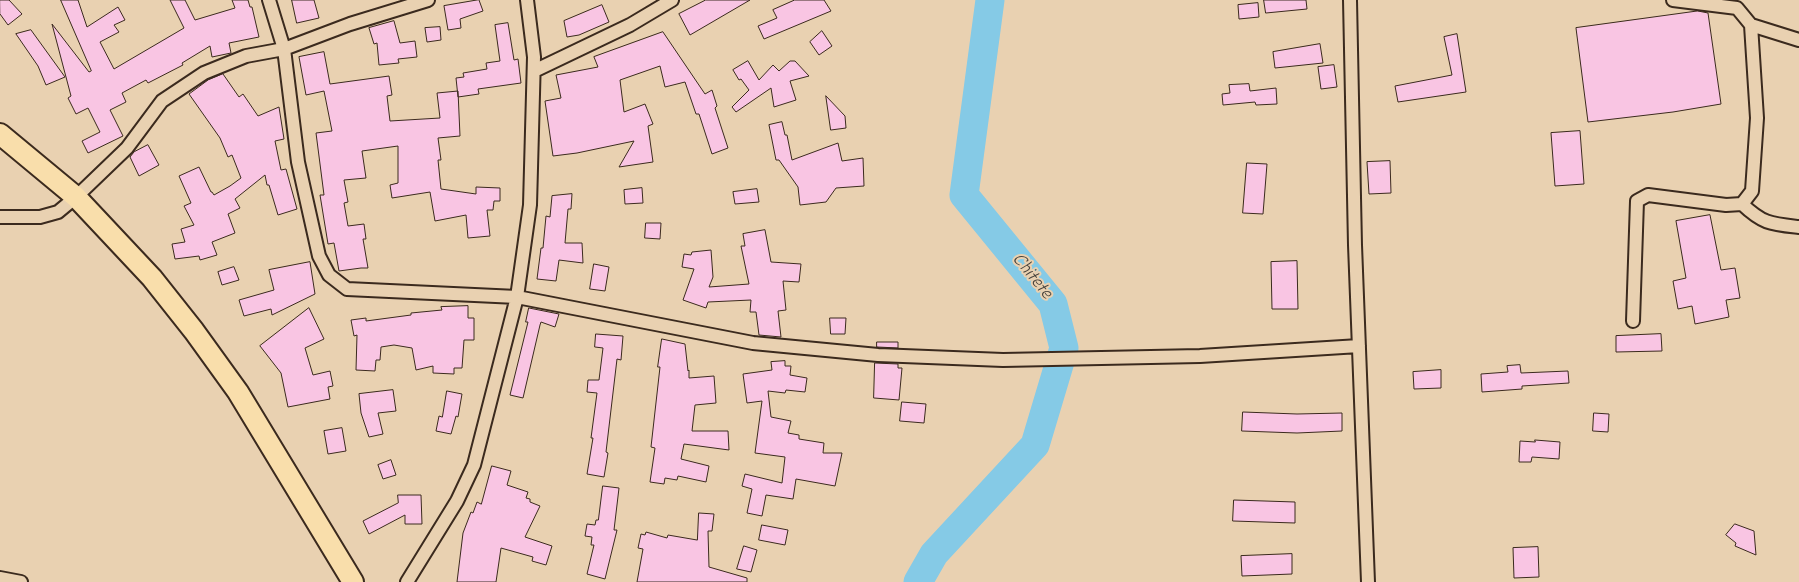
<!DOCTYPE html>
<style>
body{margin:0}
canvas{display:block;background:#e9d1b1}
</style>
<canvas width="1799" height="582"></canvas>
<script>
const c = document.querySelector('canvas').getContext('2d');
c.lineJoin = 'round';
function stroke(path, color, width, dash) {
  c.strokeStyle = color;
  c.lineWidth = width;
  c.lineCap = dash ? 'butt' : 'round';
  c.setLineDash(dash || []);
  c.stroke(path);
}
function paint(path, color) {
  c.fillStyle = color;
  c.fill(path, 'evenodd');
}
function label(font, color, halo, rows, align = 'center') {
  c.font = font + ' "Indie Flower",sans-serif';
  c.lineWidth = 4;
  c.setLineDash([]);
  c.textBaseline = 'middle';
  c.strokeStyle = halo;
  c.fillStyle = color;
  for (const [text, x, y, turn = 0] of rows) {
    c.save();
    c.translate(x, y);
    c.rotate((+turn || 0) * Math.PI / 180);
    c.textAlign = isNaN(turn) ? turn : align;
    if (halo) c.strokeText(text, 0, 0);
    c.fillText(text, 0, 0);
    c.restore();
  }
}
stroke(new Path2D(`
 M918,582L934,554L1035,445L1064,348L1053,304L964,195L990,0`), '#85cae6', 29);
const building = new Path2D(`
 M0,0H9L22,14L8,25L0,14Z
 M61,0H78L87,27L118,7L125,20L114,25L119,32L100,42L114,69L184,28L170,0H185L195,20L235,8L232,0H248L250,7H252L259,37L229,43L231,53L212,57L210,46L182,63L183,65L148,83L146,80L122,93L126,102L110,110L123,136L88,153L82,141L100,132L88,108L76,114L68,98L71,96L52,24L89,72L91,71Z
 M292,0H314L319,18L297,23Z
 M479,0L483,11L460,19L461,28L448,30L444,6Z
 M706,0H750L690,35L679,14Z
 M795,0H824L831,11L764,39L758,26L777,18L773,10Z
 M1264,0H1306L1307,9L1266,13Z
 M1258,3L1259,17L1239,19L1238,5Z
 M602,5L609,22L579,35L567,37L564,21Z
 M1698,11L1708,13L1721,104L1673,112L1588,122L1576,28Z
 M394,21L400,43L415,41L417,57L398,59L399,63L379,65L377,43L374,44L369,28Z
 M508,23L514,60L518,59L521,83L478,89L479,94L458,97L456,78L464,77L463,73L487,69L486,63L500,61L495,25Z
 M440,27L441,40L427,42L425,28Z
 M31,30L65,77L46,85L38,66L16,34Z
 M822,31L832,46L819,55L810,42Z
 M663,32L705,94L712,90L717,106L715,108L728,148L712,154L699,114H696L685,82L665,87L660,66L620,80L624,112L645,104L653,124L648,126L653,162L619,167L634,141L577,153L553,156L545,101L561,98L556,75L598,67L594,57Z
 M1457,34L1466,92L1398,102L1395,86L1452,75L1444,37Z
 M1320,44L1323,63L1275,68L1273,52Z
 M324,52L330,84L389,76L392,95L387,96L390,121L440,118L437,93L458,91L460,136L438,138L441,160H438L441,189L476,194V187L500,188V201H494L493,210H487L490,236L468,238L466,215L435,221L430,192L392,198L390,185L398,183V146L362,151L366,178L344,180L348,202L344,203L348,226L364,224L366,239H363L368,268H361L339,271L334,243L328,244L320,195H324L316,133L332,131L324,91L306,95L299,57Z
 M748,61L759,80L773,65L779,71L790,61H795L809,76L790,81L796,100L774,107L771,88L736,112L732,107L749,90L741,79L739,80L733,70Z
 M1334,65L1337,87L1321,89L1318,67Z
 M223,74L239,97L243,94L258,116L279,107L284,139L275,141L281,170L286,169L297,209L278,215L269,185H267L265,175L235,199L240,208L228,214L235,233L212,242L217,255L200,260L199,256L175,259L172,244L185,242L181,229L194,225L184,206L191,203L179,176L199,167L211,192H212L214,195L230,186L241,178L232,155L228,157L220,138L189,94L208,80Z
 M1249,84L1250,91L1276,88L1277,104L1256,105L1255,102L1223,105L1222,94L1230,93L1229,85Z
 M826,96L845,116L846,128L831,130Z
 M782,122L785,135H787L792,160L838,143L842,161L863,158L864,186L836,188L826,202L800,205L798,187L779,160H776L769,125Z
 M1580,131L1584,184L1555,186L1551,133Z
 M148,145L159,165L139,176L130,157L134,152Z
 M1390,161L1391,193L1369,194L1367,162Z
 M1247,163L1267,164L1263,214L1243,213Z
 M642,188L643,203L625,204L624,190Z
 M757,189L759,202L735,204L733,192Z
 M572,194L571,209H568L565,243H582L583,263L559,260L556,281L537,279L541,248H543L546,216L550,217L552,196Z
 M1710,215L1721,270L1735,268L1740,298L1726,300L1729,317L1695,324L1692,306L1678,309L1673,281L1686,278L1676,221Z
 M646,223H661L660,239L645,238Z
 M765,230L771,262L801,264L799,282L783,281L786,310L778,311L781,337L759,335L756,312H750L751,300L708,302L706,308L683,300L694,269L682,267L684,254L691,255L692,252L711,250L713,277L709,287L749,284L741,246H745L743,234Z
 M1297,261L1298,309H1272L1271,262Z
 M310,262L315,294L272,315L271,309L244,316L239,300L274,290L269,270Z
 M594,264L609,267L605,291L590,289Z
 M234,267L239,280L222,285L218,272Z
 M468,306V318H474V340H464L462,368H454V374L433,373V366L416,370L412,348L394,345L381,347L380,360H376L375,371L356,370L357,335L354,336L351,320L366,318V321L411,315V313L442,310L441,307Z
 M309,308L324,339L305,348L313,375L330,371L333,386L328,387L330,399L288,407L281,373L260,346Z
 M529,308L559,314L555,327L541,322L540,325L523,398L510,395L528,322H526Z
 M830,318H846L845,334H831Z
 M596,334L623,336L621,360L617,359L606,452L608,453L604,477L587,474L593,438H591L597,393L587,392L588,380H599L603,348L595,347Z
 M1661,334L1662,351L1616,352V336Z
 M662,339L685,344L688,371L689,370V378L714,376L716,403L695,405L692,431H728L729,450L684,444L681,459L709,466L706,482L678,476L677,480L665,478L664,484L650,482L655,448L651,447L660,367H658Z
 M877,342H898V348L877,347Z
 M785,361V366H791L790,375L807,378L805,392L786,390L785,393L768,391L771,417L791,421L788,433L799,435V439L824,443L823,453H842L835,486L796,479L793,499L766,495L762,516L747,513L752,489L742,486L745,474L782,483L785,457L755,453L762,401L747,403L743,374L772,370L771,362Z
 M875,363L898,364V368H902L899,400L874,398Z
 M1520,365L1521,373L1568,371L1569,383L1522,386V389L1482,392L1481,374L1508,372L1507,366Z
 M1441,370V388L1414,389L1413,372Z
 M393,390L396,411L378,413L383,434L369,437L361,413L359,394Z
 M447,391L462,394L458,417L456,416L451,434L436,431L439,416L442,417Z
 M902,402L926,404L924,423L900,421Z
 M1243,412L1297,414L1342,413V431L1297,433L1242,431Z
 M1594,413L1609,414L1608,432L1593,431Z
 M342,428L346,451L328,454L324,431Z
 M1535,440L1560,442L1559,459L1532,457L1531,462H1519L1520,441L1535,442Z
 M391,460L396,475L383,479L378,465Z
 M492,466L511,471L507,485L528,492L526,498L530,499V502L540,506L525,537L552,546L546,565L532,561L533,557L501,548L496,582H457L463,533L471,512L473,513L477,502L481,504Z
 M603,486L619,488L614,530H617L605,579L587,574L594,545H591L592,537L585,536L587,524L595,525L596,520H598Z
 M398,495H421L422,524H405V515L369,534L363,521L398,503Z
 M1234,500L1295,502V523L1233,521Z
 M699,513L714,514L712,531H708L709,567L747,578V582H637L643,549L638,548L641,534L645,535L646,532L667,538L668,535L697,540Z
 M1735,524L1754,531L1756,555L1735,546L1736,543L1726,535Z
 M762,525L788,530L785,545L759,540Z
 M744,546L757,550L751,572L737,569Z
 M1538,547L1539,577L1514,578L1513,548Z
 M1292,554V574L1242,576L1241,556Z`);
paint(building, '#f9c5e3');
stroke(building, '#3b2a1e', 1);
const minor = new Path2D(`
 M269,0L284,49L298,162L319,256L329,275L347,289L517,297L753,343L878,355L1003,360L1200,356L1359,346
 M1350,0L1355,245L1368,582
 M1673,0L1737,8L1751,25L1799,40
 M534,71L630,25L672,0
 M1742,204C1763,224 1771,224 1799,227
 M0,217H40L58,212L76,197L127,148L162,101L204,73L246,56L284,49L350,24L428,0
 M1633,321L1637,201L1648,195L1726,205L1742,204L1752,191L1757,118L1751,25
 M0,578L21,582
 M407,582L457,501L474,465L517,297L530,205L534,57L527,0`);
const primary = new Path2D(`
 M0,134L76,197L152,278L194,331L238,392L353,582`);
stroke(minor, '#3b2a1e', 16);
stroke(primary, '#3b2a1e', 24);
stroke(minor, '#e9d1b1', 12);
stroke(primary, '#f9deab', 20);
label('italic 19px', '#46423c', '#e9d1b1', [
 ["Chitete",1031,277,51]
]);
</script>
